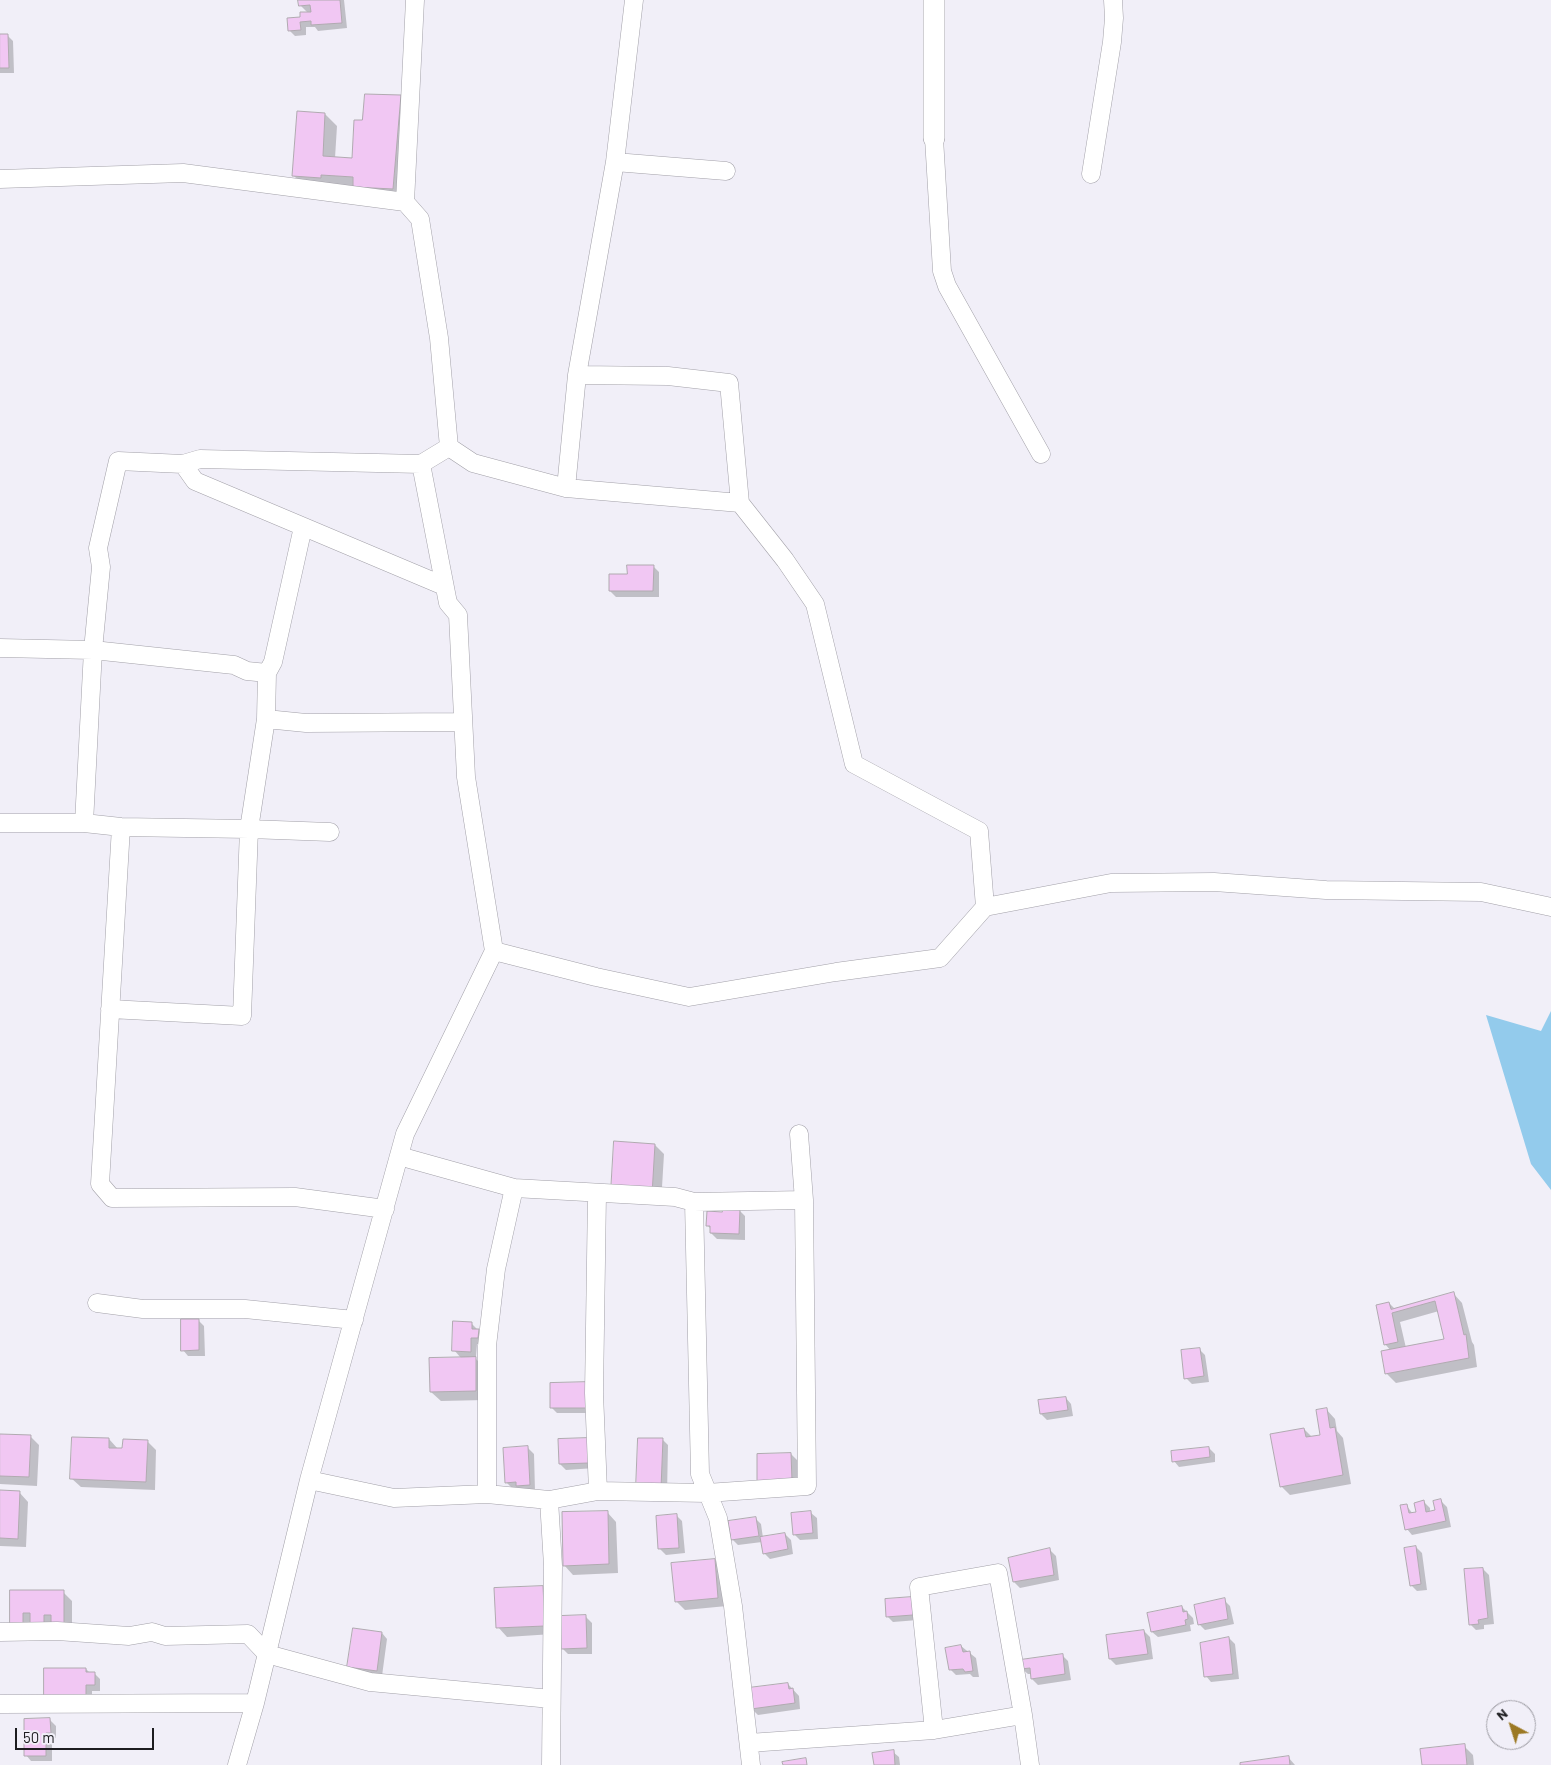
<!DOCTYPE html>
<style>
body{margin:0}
#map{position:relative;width:1551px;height:1765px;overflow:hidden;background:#f1eff8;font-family:Barlow,sans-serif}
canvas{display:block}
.north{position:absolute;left:1486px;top:1700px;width:50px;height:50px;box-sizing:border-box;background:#f1eff8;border:1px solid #9c9ba2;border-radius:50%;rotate:320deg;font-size:14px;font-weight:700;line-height:20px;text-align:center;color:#1d1d20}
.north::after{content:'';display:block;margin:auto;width:18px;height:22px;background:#9c7924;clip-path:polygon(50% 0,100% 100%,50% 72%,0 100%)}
.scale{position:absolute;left:15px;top:1728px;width:139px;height:22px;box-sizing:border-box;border:2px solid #1d1d20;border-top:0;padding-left:6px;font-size:15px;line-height:18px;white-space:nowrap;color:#1d1d20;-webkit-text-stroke:4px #f1eff8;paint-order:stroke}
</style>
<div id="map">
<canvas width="1551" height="1765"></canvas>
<div class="north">N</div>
<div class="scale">50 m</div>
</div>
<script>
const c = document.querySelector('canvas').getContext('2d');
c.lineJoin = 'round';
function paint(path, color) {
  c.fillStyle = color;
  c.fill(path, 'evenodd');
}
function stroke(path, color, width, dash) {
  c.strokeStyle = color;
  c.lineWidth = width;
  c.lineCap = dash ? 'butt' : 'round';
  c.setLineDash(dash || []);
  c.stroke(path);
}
paint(new Path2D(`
 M1551,1011V1190L1531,1164L1486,1015L1541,1031Z`), '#93cbec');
paint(new Path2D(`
 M300,0H344L347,28L318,31L315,27H306V35L295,36L289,30L308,13L300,5Z
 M0,35H7L13,41L14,73H0Z
 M400,96L413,109L405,201L306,188L294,176L325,114L337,126L335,158L353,159L363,122Z
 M653,566L659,572V597H616L610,591Z
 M616,1143L655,1145L664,1154L661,1204Z
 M739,1210L745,1216V1240L717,1239L711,1233V1229L708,1226L724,1213Z
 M1453,1293L1462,1303L1472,1342L1474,1345L1477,1367L1396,1383L1387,1374L1382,1352L1391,1351L1385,1344L1389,1303L1395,1309ZM1439,1311L1446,1340L1406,1348L1400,1322Z
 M198,1320L204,1326L205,1356H188L183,1350Z
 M471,1323L484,1336V1344H477L476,1357H474L484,1367L485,1400L441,1401L431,1392V1359L461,1358L454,1350Z
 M1199,1349L1205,1355L1209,1382L1192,1384L1186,1378Z
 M551,1384L594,1413H557L551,1407Z
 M1066,1398L1071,1404L1073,1416L1047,1420L1041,1414Z
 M1326,1409L1335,1419L1337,1431L1343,1438L1351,1484L1290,1495L1281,1486L1304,1429L1312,1437L1322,1436Z
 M0,1435L30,1436L39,1445L37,1486L0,1484Z
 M109,1439L118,1449L147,1441L156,1450L155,1490L81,1487L71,1478Z
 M588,1439L595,1468L566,1470L560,1464Z
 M662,1439L668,1445L667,1494L643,1493Z
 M528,1448L534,1454L535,1491H523L519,1488H512L506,1482Z
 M1209,1448L1215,1454V1462L1179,1467L1174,1461Z
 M791,1454L797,1460V1486L759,1481Z
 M0,1492H19L28,1502L26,1547L0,1546Z
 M1441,1501L1447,1507L1451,1527L1412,1535L1407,1529L1406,1505L1413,1514L1417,1513L1424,1502L1430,1508V1512L1437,1511Z
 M607,1512L616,1522L618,1573L573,1575L564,1565Z
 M811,1513L817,1518L818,1539L800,1540L794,1534Z
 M676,1515L682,1521L685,1553L666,1555L660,1549Z
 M755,1518L761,1524L763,1538L785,1534L791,1540L793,1554L770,1559L764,1553L762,1542L738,1545L732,1539Z
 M1416,1547L1422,1553L1427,1590L1417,1591L1411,1585Z
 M1050,1550L1056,1556L1059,1580L1020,1588L1014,1582Z
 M715,1560L724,1569L727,1606L685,1610L676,1601Z
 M1483,1569L1489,1575L1494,1624L1484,1625V1629L1476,1630L1470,1624Z
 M542,1587L552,1596L553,1634L507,1637L498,1627Z
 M11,1592H63L72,1601V1632L21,1633Z
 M911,1599L918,1620L893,1622L887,1616Z
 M1224,1600L1230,1606L1234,1624L1205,1630L1199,1624Z
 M1182,1607L1193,1618L1194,1624L1190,1625L1191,1631L1158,1637L1152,1632Z
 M586,1617L592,1623V1654H568L562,1648Z
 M1144,1631L1150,1637L1153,1659L1116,1665L1110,1659Z
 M382,1633L387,1639L382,1676L355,1672L349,1667Z
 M1229,1638L1235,1644L1239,1679L1211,1682L1206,1676Z
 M961,1646L976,1658L979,1677H973L970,1674L956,1675L950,1669Z
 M1062,1655L1068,1661L1071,1680L1038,1685L1032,1679V1674H1028L1022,1669Z
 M86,1669L90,1673H94L100,1679V1691H92V1706L51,1707Z
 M788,1684L799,1696L800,1709L758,1715L752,1709Z
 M50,1720L56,1726V1738L52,1739V1761H31L26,1755Z
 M1464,1746L1473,1755L1474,1765H1423Z
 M893,1752L899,1757L900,1765H875Z
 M1288,1757L1295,1765H1242Z`), '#0003');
const building = new Path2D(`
 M298,0H340L342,23L311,25V21L300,22L301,30L288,31L287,18L300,17V12H311L310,5L299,6Z
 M0,34H8L9,68H0Z
 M365,94L401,95L393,189L353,187V177L321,175V178L292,176L297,111L325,113L323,156L352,158L354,120H362Z
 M627,565H654L653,591H609V574H627Z
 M614,1141L655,1144L652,1195L611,1192Z
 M722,1208L740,1209L739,1234L710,1233V1226H706L707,1211L722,1212Z
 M1454,1292L1464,1335L1466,1334L1469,1358L1385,1374L1381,1351L1444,1339L1435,1301L1392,1313L1398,1342L1384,1345L1376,1305L1389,1302L1391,1309Z
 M181,1319H199V1350L181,1351Z
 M453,1321L472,1322V1329H479L478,1338H471V1352L452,1351Z
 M1200,1348L1204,1376L1184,1379L1181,1350Z
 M476,1357V1391L430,1392L429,1358Z
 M589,1382V1408H550V1383Z
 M1066,1397L1068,1410L1040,1414L1038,1400Z
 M1327,1408L1330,1428L1335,1427L1343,1475L1280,1487L1270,1434L1304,1428L1306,1437L1320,1435L1316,1410Z
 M0,1434L31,1435L29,1477L0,1476Z
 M72,1437L109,1438V1448H122L123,1439L148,1440L146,1482L70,1479Z
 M588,1438L589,1463L559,1464L558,1439Z
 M638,1438H663L661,1489L636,1488Z
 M528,1446L530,1485L516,1486V1482L505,1483L503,1448Z
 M1209,1447L1210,1457L1172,1462L1171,1451Z
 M791,1453L792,1481L757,1482V1454Z
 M0,1490L20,1491L18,1539L0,1538Z
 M1441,1499L1446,1521L1405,1530L1400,1505L1407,1504L1409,1513L1416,1512L1414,1503L1424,1500L1426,1512L1435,1510L1433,1501Z
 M608,1511L609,1564L563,1566L562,1512Z
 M811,1511L813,1533L793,1535L791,1513Z
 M677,1514L679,1548L658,1549L656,1516Z
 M756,1517L759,1536L731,1540L728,1521Z
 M785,1533L788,1549L763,1554L760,1537Z
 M1416,1546L1421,1584L1410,1586L1404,1548Z
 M1050,1548L1054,1575L1013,1582L1008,1558Z
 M715,1559L718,1598L675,1602L671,1563Z
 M1483,1568L1488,1618L1478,1620L1479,1624L1469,1625L1464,1569Z
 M543,1586L545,1626L496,1628L494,1588Z
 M10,1590H64V1624H51V1615H44V1624H30V1613H23V1624H10Z
 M912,1597L913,1615L886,1617L885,1599Z
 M1225,1598L1228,1619L1198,1625L1194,1605Z
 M1182,1606L1183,1612L1187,1611L1188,1619L1185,1620L1186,1625L1151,1632L1147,1613Z
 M586,1615L587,1648L561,1649L560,1616Z
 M353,1628L382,1632L377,1671L347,1667Z
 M1144,1630L1148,1654L1109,1659L1106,1635Z
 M1229,1637L1233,1674L1204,1677L1200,1643Z
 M961,1645L963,1652L970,1651L973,1671L965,1672L963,1669L949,1670L945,1648Z
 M1063,1654L1065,1674L1031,1679L1030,1668L1021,1669L1020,1660Z
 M44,1668H86V1672H95V1685H86V1701L44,1702Z
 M788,1683L789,1689L793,1688L795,1703L751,1709L748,1688Z
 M50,1718L51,1733H46V1756H24V1719Z
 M1465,1744L1467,1765H1422L1420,1749Z
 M894,1750L895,1765H874L872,1753Z
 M1289,1756L1290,1765H1240V1763Z
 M806,1758L807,1765H783L782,1762Z`);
paint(building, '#f1c7f3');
stroke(building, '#b0aab0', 1);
const minor = new Path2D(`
 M934,138L942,271L947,286L1041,454
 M615,162L726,171
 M1091,174L1112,42L1114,18L1113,0
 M0,179L183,173L405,202L420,219L439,338L449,447L421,464L448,603L458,615L466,777L494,951L405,1134L309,1480L255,1703L237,1765
 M405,202L415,0
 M577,375L668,376L729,383L740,503
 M449,447L473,463L566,488L740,503L785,560L815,604L854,764L979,831L985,907L940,958L836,972L689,997L596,977L494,951
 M183,464L195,481L444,586
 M566,488L577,375L615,162L634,0
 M0,648L93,650L234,665L247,671L267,673
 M266,719L306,723L463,722
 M0,823H84L121,827L249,829L330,832
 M84,823L93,650L101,567L98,548L118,461L183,464L200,459L421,464
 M121,827L100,1184L112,1198L295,1197L385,1209
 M985,907L1111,883L1214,882L1326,890L1481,892L1551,907
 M110,1009L242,1016L249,829L266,719L267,673L273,662L303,527
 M399,1156L514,1188L675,1197L694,1202L804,1200
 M597,1194L594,1393L598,1491
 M694,1202L700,1474L718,1518L733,1606L751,1765
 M97,1303L143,1309H245L354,1320
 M309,1480L394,1498L487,1494L549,1500L598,1491L707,1493L807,1486L804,1200L799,1134
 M487,1494V1346L496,1269L514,1188
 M549,1500L553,1566L551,1765
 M0,1632L57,1631L129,1636L152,1632L165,1636L248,1634L267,1654L370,1682L551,1699
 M0,1704L255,1703
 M934,1730L919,1587L998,1573L1023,1715L1030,1765
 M749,1743L934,1730L1023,1715`);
const tertiary = new Path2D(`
 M934,0V138`);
stroke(minor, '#a2a0a8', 19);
stroke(tertiary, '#a2a0a8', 22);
stroke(minor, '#fff', 18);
stroke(tertiary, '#fff', 21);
</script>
